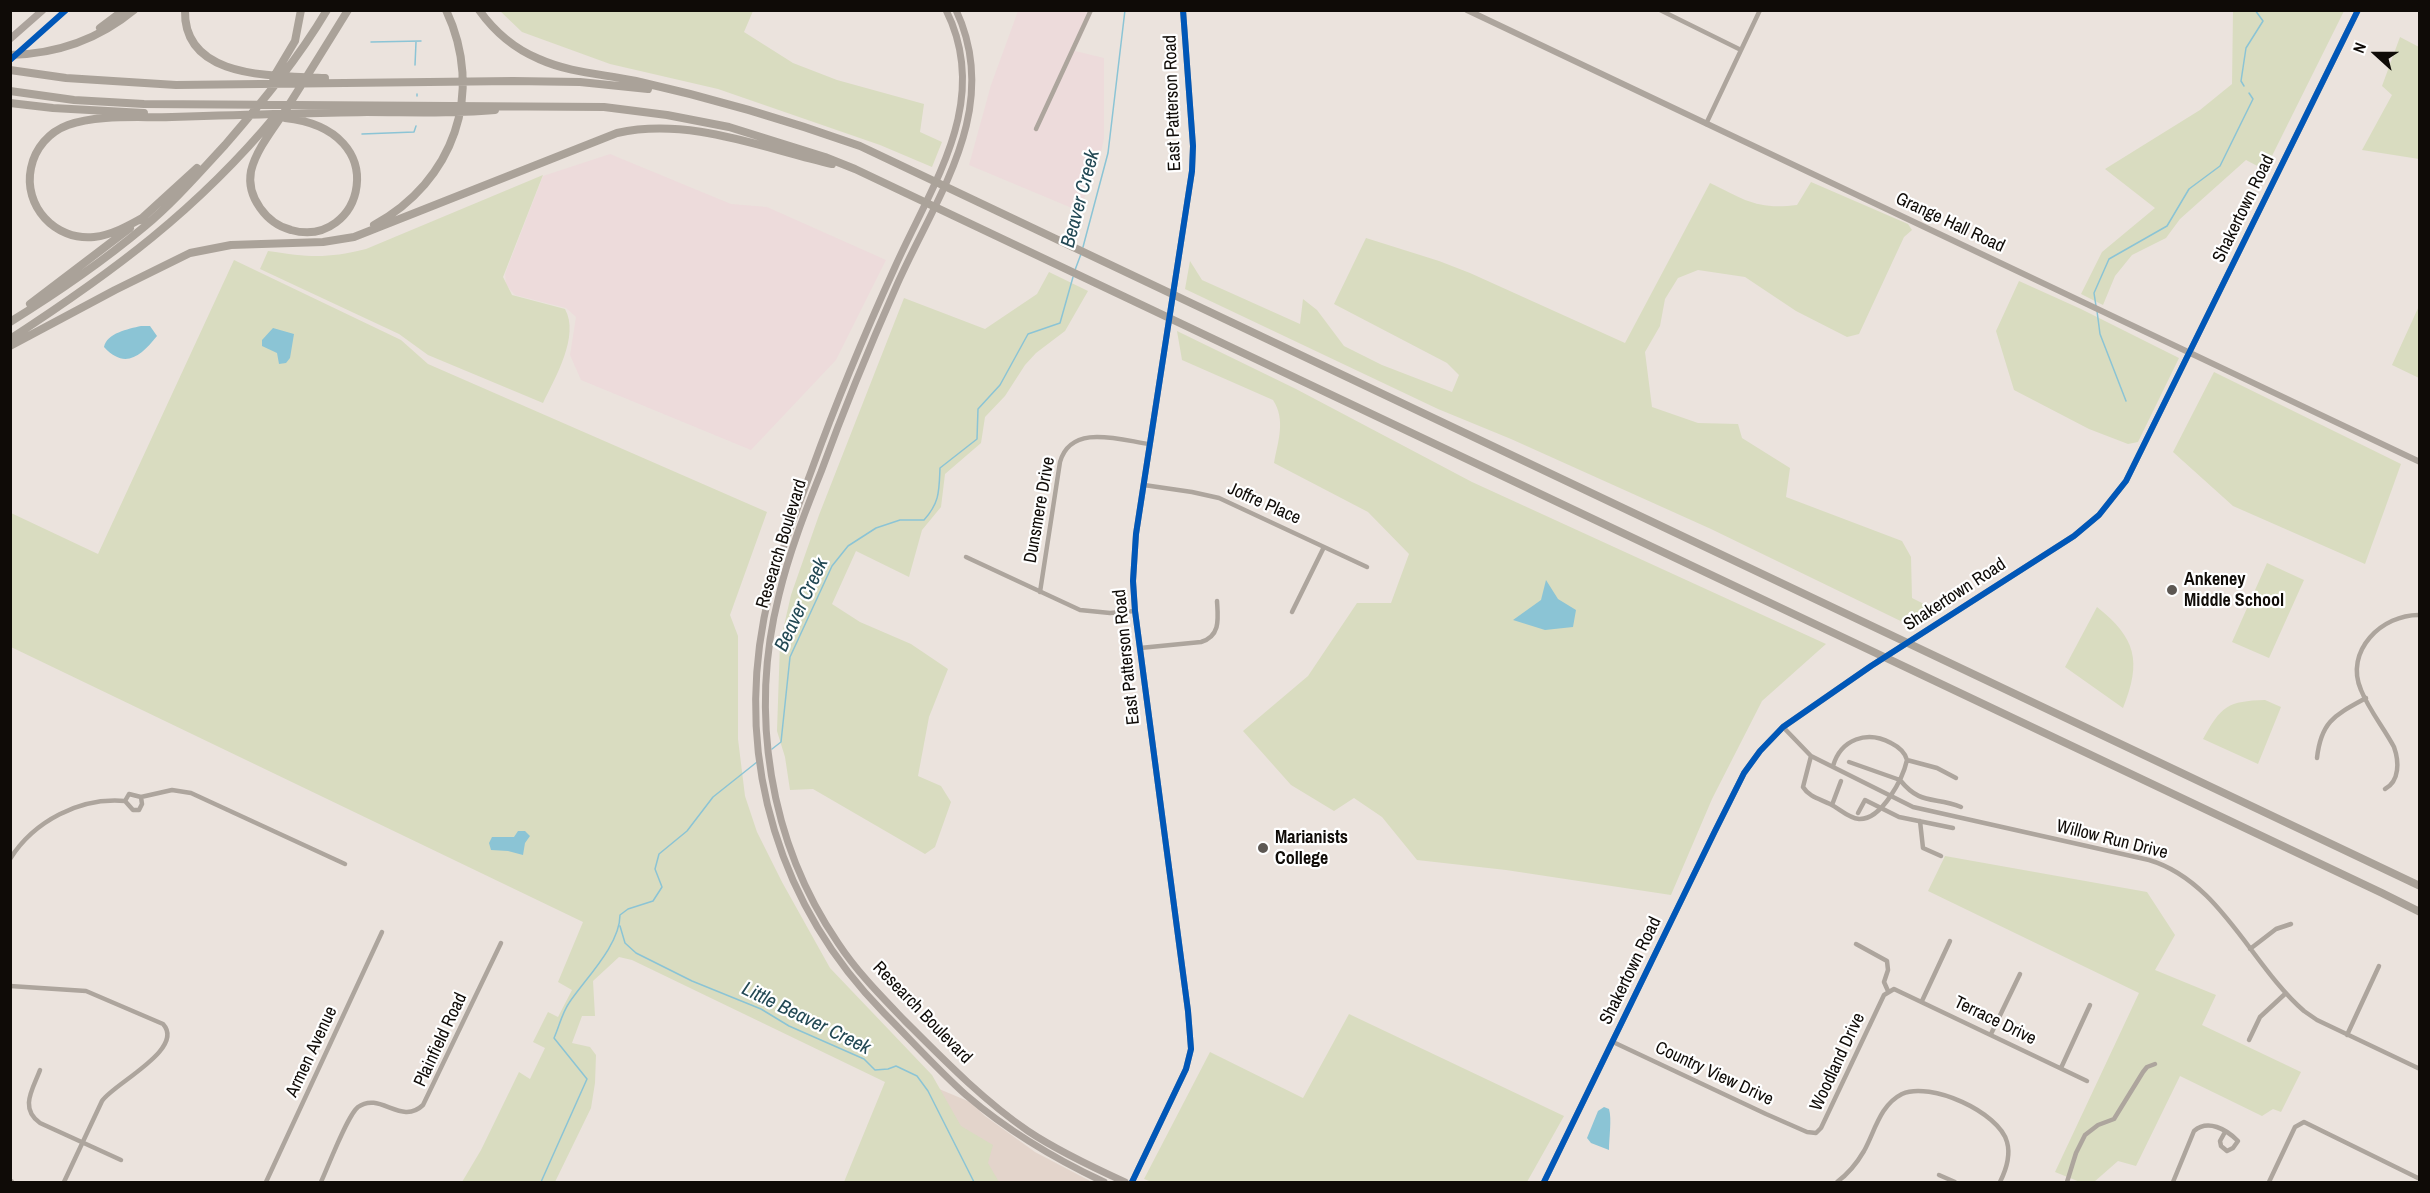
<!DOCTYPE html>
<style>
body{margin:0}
#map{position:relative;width:2430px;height:1193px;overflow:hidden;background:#ebe3dd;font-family:"Archivo Narrow",sans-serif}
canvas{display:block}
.frame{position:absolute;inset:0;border:12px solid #0f0b07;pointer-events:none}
.north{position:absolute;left:2346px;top:24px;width:60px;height:60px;-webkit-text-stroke:4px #fff;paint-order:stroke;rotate:291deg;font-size:16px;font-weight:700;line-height:24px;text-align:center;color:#0f0b07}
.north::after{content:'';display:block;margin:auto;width:21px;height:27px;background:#0f0b07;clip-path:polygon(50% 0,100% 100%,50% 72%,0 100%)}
</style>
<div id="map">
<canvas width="2430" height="1193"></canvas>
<div class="frame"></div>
<div class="north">N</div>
</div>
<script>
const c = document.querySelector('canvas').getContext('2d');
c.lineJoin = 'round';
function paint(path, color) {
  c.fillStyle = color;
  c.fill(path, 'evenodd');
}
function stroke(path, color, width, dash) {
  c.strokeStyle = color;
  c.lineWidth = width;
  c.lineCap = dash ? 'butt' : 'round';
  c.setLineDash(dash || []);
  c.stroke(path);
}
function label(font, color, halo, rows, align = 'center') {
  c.font = font + ' "Archivo Narrow",sans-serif';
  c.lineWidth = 4.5;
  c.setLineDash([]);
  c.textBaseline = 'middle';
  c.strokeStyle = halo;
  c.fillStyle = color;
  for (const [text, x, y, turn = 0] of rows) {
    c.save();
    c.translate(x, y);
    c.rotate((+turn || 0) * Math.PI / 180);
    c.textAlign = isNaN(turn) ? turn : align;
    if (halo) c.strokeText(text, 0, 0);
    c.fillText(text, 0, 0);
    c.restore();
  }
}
paint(new Path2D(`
 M925,1083L970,1102L985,1116L1035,1152L1092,1182H844Z`), '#e3d4cb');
paint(new Path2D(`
 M1018,11H1093L1075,51L1104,58V138L1099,162L1079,211L969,165L991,85Z
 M610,154L731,204L767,207L886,260L836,360L751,450L581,380L570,355L576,317L566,308L515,295L506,285L505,274L543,176Z`), '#eddbdb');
paint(new Path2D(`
 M500,11H753L744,32L793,63L837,80L924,104L920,132L942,142L932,167L880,145L718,89L610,64L522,32Z
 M2233,11H2344L2265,170L2246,160L2180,219L2166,238L2132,255L2115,276L2103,305L2081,294L2102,252L2155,208L2105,169L2200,110L2232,84Z
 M2400,37L2419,47V159L2362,150L2392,95L2382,86Z
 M543,175L503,277L512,295L565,309C580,336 555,378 543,403L428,355L399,334L260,269L268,251C309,257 325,259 366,249Z
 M1811,182L1908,224L1912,230L1904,237L1859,334L1847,337L1796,311L1745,277L1698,270L1678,278L1665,299L1660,326L1645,352L1652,407L1698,423L1738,424L1742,438L1790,468L1786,497L1902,541L1911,557L1912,598L1926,605L1915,628L1711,529L1511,439L1438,409L1185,289L1190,261L1202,280L1300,324L1303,299L1317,310L1344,346L1382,365L1452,392L1459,375L1447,363L1334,304L1366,238L1439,261L1470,273L1625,343L1710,183C1745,200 1757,210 1797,205Z
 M234,260L401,340L428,364L767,512L730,615L738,636V739L745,796L757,832L782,882L830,968L932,1075L961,1126L993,1145L988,1163L999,1182H844L885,1082L632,960L619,957L593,981L595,1016H582L572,1043L590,1047L596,1055L595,1083L591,1108L555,1182H462L481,1150L519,1072L530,1079L545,1048L533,1042L548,1012L558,1017L572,990L558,982L583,922L11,647V513L98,554Z
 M1049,272L1088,291L1065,331L1036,353L1025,365L1005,396L985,417L981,443L945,474L941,507L922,530L909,577L856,551L832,604L860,622L911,644L948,669L929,717L918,776L941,786L951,802L935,847L925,854L813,789L790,790L785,757L777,731L780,643L791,595L819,515L904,298L985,329L1037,294Z
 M2019,281L2081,309L2179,358L2138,442L2128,444L2089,429L2014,390L1996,331Z
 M2419,306L2420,378H2419L2392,365Z
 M1177,331L1296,389L1472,482L1826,644L1762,701L1712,799L1671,895L1506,870L1417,860L1382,817L1354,798L1334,811L1291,785L1243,731L1308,676L1357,603H1391L1409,554L1368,512L1274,463C1278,441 1286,420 1273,400L1182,360Z
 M2214,372L2401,464L2365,564L2233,506L2173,452Z
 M2267,563L2304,580L2269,658L2232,642Z
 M2097,607C2136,638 2142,661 2123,708L2065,667Z
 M2265,700L2281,707L2258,764L2203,739C2221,706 2228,701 2265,700Z
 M1945,856L2147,892L2175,935L2155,970L2216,995L2202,1025L2301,1072L2281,1112L2273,1109L2262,1116L2180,1076L2136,1166L2118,1161L2094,1182H2080L2055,1172L2139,993L1928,891Z
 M1349,1014L1564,1116L1527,1182H1152L1144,1179L1210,1052L1303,1098Z`), '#d9dcc0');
paint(new Path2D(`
 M141,326H150L157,336C141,356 125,370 104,347C107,333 128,329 141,326Z
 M273,328L294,334L290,358L286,363L279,364L277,353L262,346V340Z
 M1546,580L1558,599L1576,610L1573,627L1545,630L1513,620L1541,600Z
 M518,831H525L530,836L525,843L523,855L508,851L491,850L489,843L492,837H514Z
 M1604,1107L1609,1109C1612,1119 1609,1138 1609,1150L1591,1143L1587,1138L1598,1111Z`), '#8bc4d5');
stroke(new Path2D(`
 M371,42L421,41
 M415,65L416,42
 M2244,86L2241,81L2246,48L2263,21L2255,10
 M417,94V96
 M362,134L414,132L416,126
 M1083,247L1108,153L1125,10
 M1075,270L1081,254
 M2096,306L2094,293L2109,259L2167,226L2189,189L2220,166L2253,99L2249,93
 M2097,311L2100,334L2126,401
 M772,749L781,742L790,657L832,566L848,546L876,528L900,520H924C940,502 939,491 940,468L977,439L978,409L1000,385L1028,334L1060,323L1073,277
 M620,926L625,943L636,953L692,981L761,1009L789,1026L864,1059L875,1070L888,1069L896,1066L917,1076L928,1091L974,1182
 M541,1182L587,1079L554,1038C559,1027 562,1013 569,1003C585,979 620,945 620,915L628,909L653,901L662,887L655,869L659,854L687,831L713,797L757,762`), '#8bc4d5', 1.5);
stroke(new Path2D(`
 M1660,10L1741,50
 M1706,124L1760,10
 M1036,129L1091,10
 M1144,485L1192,492L1219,498L1367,567
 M966,557L1080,610L1110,613L1135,611
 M1040,592L1060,462C1071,423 1120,440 1149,444
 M1292,612L1324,547
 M1140,648L1201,642C1221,636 1218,618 1217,601
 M1783,727L1811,756L1913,807L2149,860C2220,881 2251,965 2304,1011L2317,1020L2420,1069
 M1811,756L1803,787C1809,797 1820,799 1830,804C1840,809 1848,818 1859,819C1882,820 1903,778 1907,760C1905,752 1899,747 1891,743C1867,730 1841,739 1833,766
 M2317,758C2321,721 2335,715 2366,698
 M1907,760L1937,768L1956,778
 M1849,762L1900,780
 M1900,780C1921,806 1934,796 1961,807
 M2385,789C2400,781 2399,761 2394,747C2384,728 2369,710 2361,690C2344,651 2382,614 2420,615
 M141,797L172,790L191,793L345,864
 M1832,805L1841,781
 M1858,813L1865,800L1899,817L1953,828
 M1920,821L1923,848L1941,856
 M10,859C34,821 80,797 125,801L133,810H139L142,804L141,797L129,794L125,801
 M1856,944L1887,961L1888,970L1884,982L1888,991
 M2250,949L2276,929L2291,924
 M10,986L86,991L163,1024C186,1049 113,1084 102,1101L64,1182
 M1922,1001L1950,941
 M1991,1034L2020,974
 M2347,1035L2379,966
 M2249,1040L2260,1017L2286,993
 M1613,1042L1766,1114L1807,1132L1816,1133L1821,1128L1884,995L1894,989L2087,1081
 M2061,1068L2090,1005
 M40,1070C33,1089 19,1108 40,1123L121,1160
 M1939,1175L1955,1182
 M266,1182L382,932
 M321,1182C328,1167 347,1116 358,1107C380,1091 401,1126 423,1105L501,943
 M1837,1182C1848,1174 1857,1163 1864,1151C1875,1131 1880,1105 1902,1094C1930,1081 1999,1112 2007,1142C2011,1156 2006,1170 2000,1182
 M2067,1182L2076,1153L2085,1135L2098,1125L2114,1119L2143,1072L2147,1067L2155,1064
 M2173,1182L2194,1131C2208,1119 2226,1129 2238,1141L2233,1148L2227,1151L2221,1146L2220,1141L2225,1132
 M2269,1182L2295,1127L2304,1122L2420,1179`), '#ada59d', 4.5);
stroke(new Path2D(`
 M1467,10L2420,462
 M10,1182H11
 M1132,1182L1186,1069L1191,1049L1188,1011L1135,611L1133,581L1136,534L1192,171L1193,146L1183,10
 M1544,1182L1715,831L1744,773L1760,751L1783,727L1871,666L2074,536L2099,515L2126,481L2358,10`), '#ada59d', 6);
stroke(new Path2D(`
 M946,10C992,102 932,184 895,267C865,333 837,400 812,469C794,518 774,567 764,618C736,764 780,907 884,1013C911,1040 938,1070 966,1095C1008,1131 1055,1159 1104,1182
 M956,10C1003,110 935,198 896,287C869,348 844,409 821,472C805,512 789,553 779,595C749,713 769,842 838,943C857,972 882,997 905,1021C944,1060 983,1100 1028,1131C1058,1151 1092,1167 1125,1182
 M10,39L43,10`), '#aca39c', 7);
stroke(new Path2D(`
 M185,10C183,81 277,75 325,78
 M479,10C494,31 515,49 539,59C570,73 603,74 636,81C712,98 787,120 860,146L2420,886
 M100,28L124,10
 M10,55C56,54 99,39 134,10
 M10,70L66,78L176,85L513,81L580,82L648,89
 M273,78L295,41L301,10
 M10,91L74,100L144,104L604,107L667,115L729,127L825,157L855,169L2382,893L2420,912
 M10,103L53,108L144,113
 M285,118C397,130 362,250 291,230C267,224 246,197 251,171C256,150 273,129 285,111C306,78 327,44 348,10
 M144,217C128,226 112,235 94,237C55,241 23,206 31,168C35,148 49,132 68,125C97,114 141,118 172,117C237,115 302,113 367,112C410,112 453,114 495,110
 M140,220L197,168
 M374,225C454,181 485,93 446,10
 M30,304L130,228
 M10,322C57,293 102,262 144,227C174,202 199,173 225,145C262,102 298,59 327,10
 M10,339C113,272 197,210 276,115
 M10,346L115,290L190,253L231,245L323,242L354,237L617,133C690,117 762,148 832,164`), '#aaa299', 8);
stroke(new Path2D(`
 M10,60L66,10
 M1132,1182L1186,1069L1191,1049L1188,1011L1135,611L1133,581L1136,534L1192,171L1193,146L1183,10
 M1544,1182L1715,831L1744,773L1760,751L1783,727L1871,666L2074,536L2099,515L2126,481L2358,10`), '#0057b8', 6);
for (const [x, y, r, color] of [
 [2172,590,6,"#5c5752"],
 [1263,848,6,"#5c5752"]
]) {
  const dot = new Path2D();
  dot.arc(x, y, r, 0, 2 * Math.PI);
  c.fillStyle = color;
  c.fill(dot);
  stroke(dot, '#fff', 2);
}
label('18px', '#0f0b07', '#fff', [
 ["East Patterson Road",1173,103,-92],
 ["Shakertown Road",2244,209,-64],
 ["Grange Hall Road",1950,223,25],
 ["Joffre Place",1264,504,24],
 ["Dunsmere Drive",1040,510,-80],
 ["Research Boulevard",782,544,-73],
 ["Shakertown Road",1955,595,-33],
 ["East Patterson Road",1127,657,-96],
 ["Willow Run Drive",2112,840,14],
 ["Shakertown Road",1631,971,-64],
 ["Research Boulevard",922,1013,46],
 ["Terrace Drive",1995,1021,26],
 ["Plainfield Road",441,1040,-65],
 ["Armen Avenue",312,1052,-65],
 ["Woodland Drive",1838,1062,-65],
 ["Country View Drive",1714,1074,25]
]);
label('bold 18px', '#0f0b07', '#fff', [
 ["Ankeney",2184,580],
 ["Middle School",2184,601],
 ["Marianists",1275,838],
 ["College",1275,859]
], 'left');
label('italic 20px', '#224854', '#fff', [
 ["Beaver Creek",1081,199,-75],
 ["Beaver Creek",802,605,-65],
 ["Little Beaver Creek",806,1019,26]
]);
</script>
